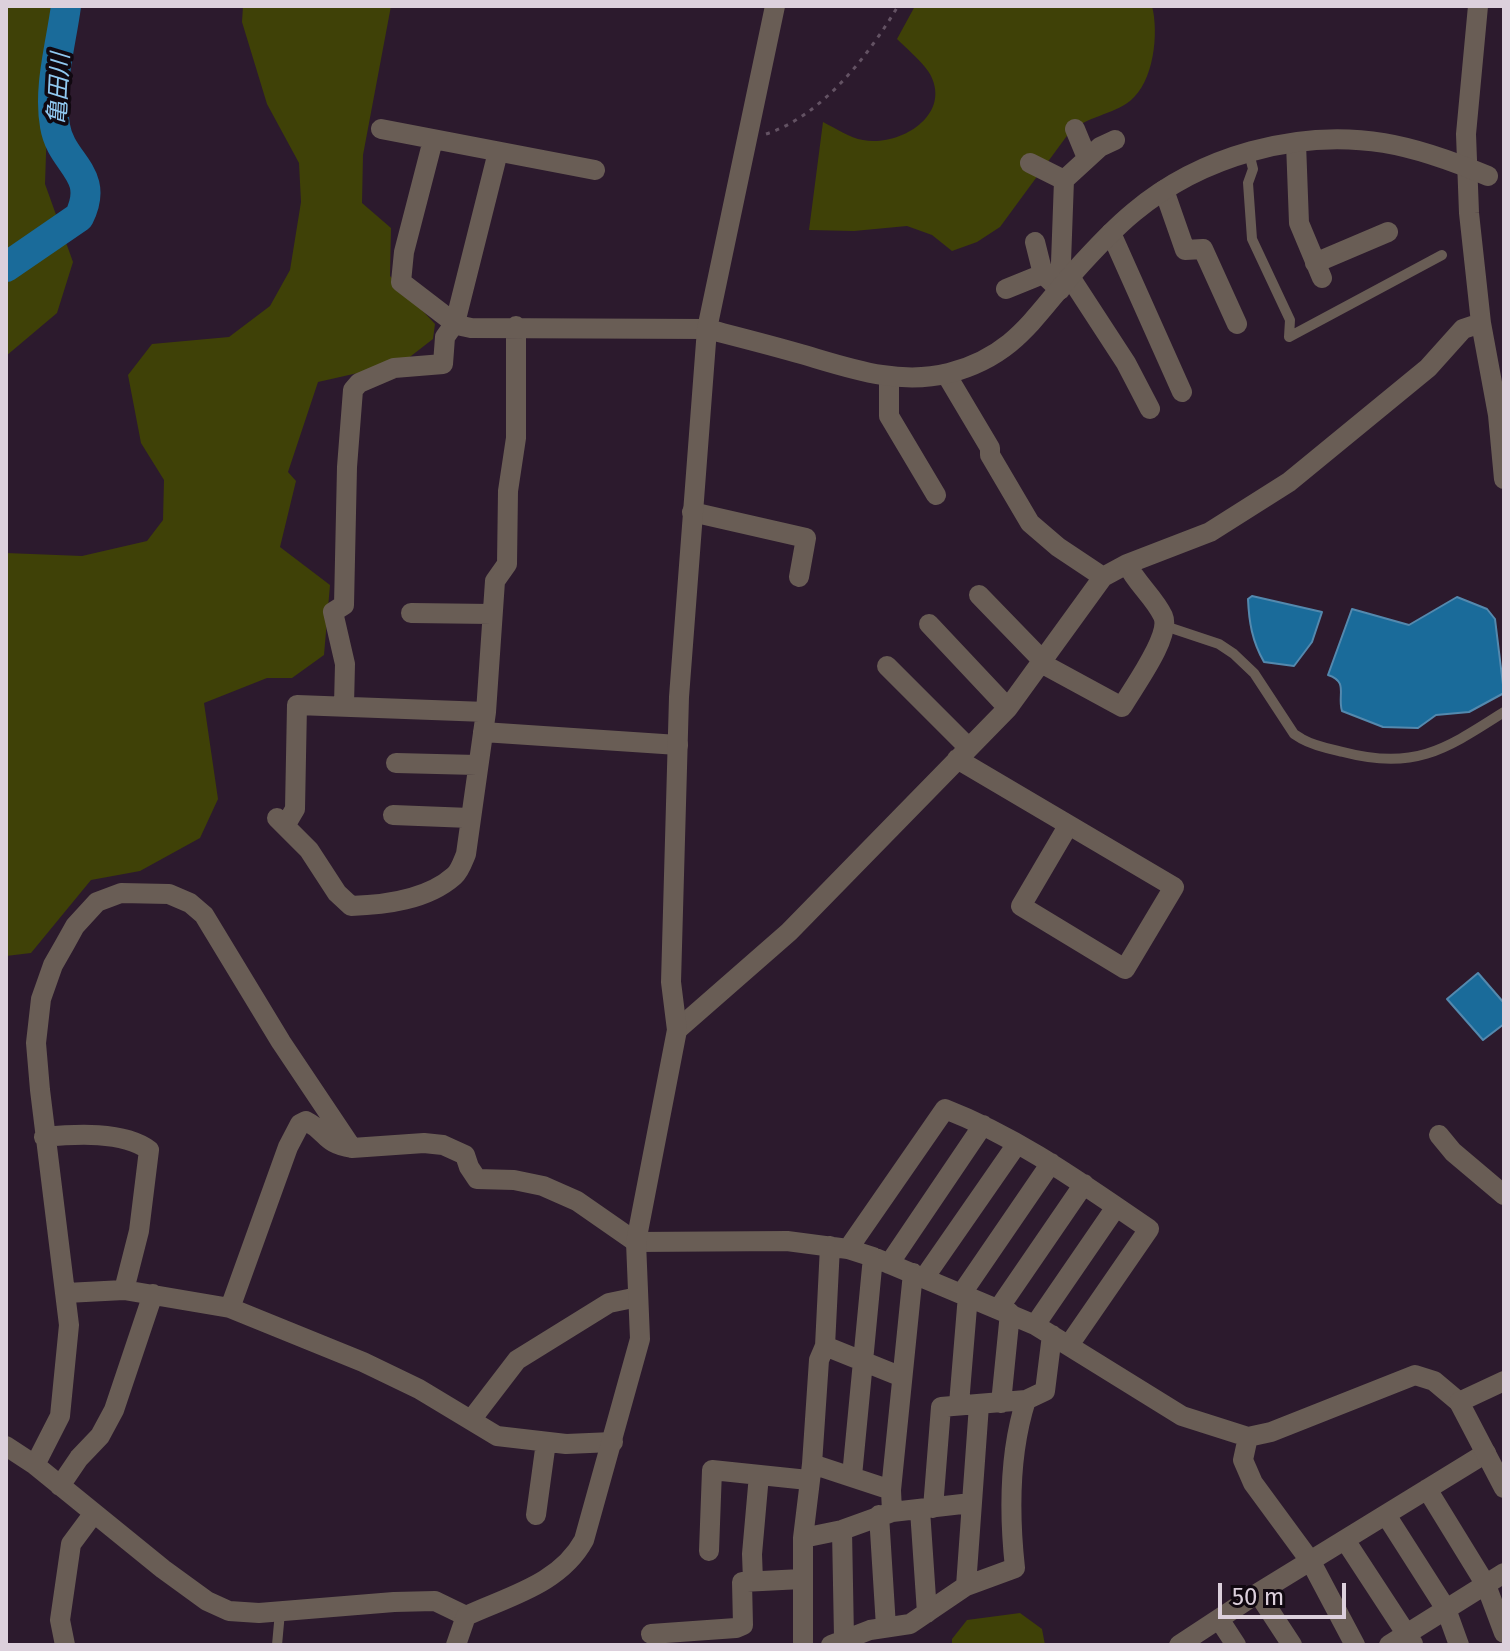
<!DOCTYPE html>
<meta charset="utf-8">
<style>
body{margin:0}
#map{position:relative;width:1510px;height:1651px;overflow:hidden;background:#2c1a2d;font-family:"Fira Sans",sans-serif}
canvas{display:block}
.frame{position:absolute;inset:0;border:8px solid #dcd0dc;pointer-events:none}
.scale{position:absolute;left:1218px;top:1583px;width:128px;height:36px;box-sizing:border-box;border:4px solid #dcd0dc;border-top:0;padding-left:10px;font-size:24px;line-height:28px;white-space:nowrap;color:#dcd0dc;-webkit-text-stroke:6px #100810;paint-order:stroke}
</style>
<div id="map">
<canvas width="1510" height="1651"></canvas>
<div class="frame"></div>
<div class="scale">50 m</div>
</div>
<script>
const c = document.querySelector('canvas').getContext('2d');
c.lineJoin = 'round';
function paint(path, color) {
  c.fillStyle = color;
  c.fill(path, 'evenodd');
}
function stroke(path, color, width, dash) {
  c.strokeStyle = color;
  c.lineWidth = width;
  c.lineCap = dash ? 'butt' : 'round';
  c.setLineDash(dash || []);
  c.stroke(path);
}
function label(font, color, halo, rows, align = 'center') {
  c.font = font + ' "Fira Sans","Noto Sans JP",sans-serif';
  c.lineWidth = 7;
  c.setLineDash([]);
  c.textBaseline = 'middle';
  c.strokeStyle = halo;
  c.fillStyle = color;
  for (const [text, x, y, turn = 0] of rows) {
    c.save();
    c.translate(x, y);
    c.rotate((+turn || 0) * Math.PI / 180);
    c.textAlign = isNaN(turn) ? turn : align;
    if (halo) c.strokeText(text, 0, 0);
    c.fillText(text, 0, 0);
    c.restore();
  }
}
paint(new Path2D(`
 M6,6H51L45,184L73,262L57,313L6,356Z
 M243,6H391L363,155L362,203L391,228L390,276L435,324L433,339L402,363L318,382L288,472L296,481L280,547L330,585L324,655L292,678H267L204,703L218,799L200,838L140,871L91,880L31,953L6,956V553L82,556L147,541L163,520L164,480L141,443L128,375L152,344L229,337L270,306L290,270L301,202L299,163L267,104L242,22Z
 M915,6H1152C1159,33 1154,82 1130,101C1112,115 1087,116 1069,133L1000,227L977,242L952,251L932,235L907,226L854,231L809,230L823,122C835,128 850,138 863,140C898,147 951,117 931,76C926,65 906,48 897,39Z
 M1020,1613L1042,1629L1045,1645H952V1639L967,1620Z`), '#3f4107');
const water = new Path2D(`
 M1252,596L1322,612L1312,642L1294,666L1264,662C1252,641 1249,622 1248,599Z
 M1457,597L1487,609L1495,619L1504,693L1469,712L1436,715L1418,728L1383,727L1342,711C1337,695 1349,682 1328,675L1352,609L1409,625Z
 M1478,973L1504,1003V1024L1483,1040L1447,999Z`);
paint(water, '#1a6b9a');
stroke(water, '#5489ae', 2);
stroke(new Path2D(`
 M6,267L79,217C101,173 61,164 55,126C48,88 61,44 66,6`), '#1a6b9a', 30);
stroke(new Path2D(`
 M766,134C822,116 869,55 898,6`), '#635263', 3, [4, 6]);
stroke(new Path2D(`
 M1249,153L1253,169L1248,183L1252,239L1290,320L1289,337L1442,255
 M1165,626L1219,644L1234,654L1254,673L1294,734L1302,739C1314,746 1330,749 1343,752C1415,771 1446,749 1504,712
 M277,1645L280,1612`), '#695d55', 10);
stroke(new Path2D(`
 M1478,6L1466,134L1469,213L1481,323L1498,415L1504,479
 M381,129L595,170
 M1075,129L1087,158
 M433,140L404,252L401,282L457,325L471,328L707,329
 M1296,143L1299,223L1322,278
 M1030,163L1064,180
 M1164,190L1185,250L1203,249L1237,324
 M1111,233L1182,392
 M1035,242L1043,274
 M1315,263L1388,232
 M1070,277L1126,363L1150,409
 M1006,289L1043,274L1060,290
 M1060,290L1064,180L1100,147L1115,140
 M946,374L990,448V455L1030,523L1058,547L1103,577
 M889,376V416L936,495
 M692,512L806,538L799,577
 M979,595L1043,661
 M411,613L492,614
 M929,624L1008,708
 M1041,663L1122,707C1132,689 1172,636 1163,616C1154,597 1136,583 1127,564
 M887,666L968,747
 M344,705L345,664L333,612L344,605L347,467L353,390L359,383L394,368L443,364L445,337L455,323L498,152
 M483,732L678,745
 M957,759L1174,887L1125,969L1021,906L1068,826
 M396,763L477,765
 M393,815L470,818
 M277,818L309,850L337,893L351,906C385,905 427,900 454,876C460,871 463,861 466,854L486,712L495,581L507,564L508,491L516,438V326
 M285,826L295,809L297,705L486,712
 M677,1030L789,932L1008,708L1103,577L1127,564L1210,532L1289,482L1428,368L1463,329L1481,323
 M1439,1135L1453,1152L1504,1195
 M44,1137C75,1134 123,1131 149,1150L139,1231L124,1290
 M848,1249L945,1109C1020,1138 1084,1185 1149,1229L1069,1345
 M889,1264L983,1125
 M924,1278L1017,1144
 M66,1293L124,1290L230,1308L363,1362L419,1389L497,1436L566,1444L613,1442
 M962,1293L1051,1163
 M230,1308L288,1147L300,1124L306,1121C329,1133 323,1143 352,1148
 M999,1308L1084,1184
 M1035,1325L1116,1207
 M825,1346L902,1377
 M1001,1403L1010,1313
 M959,1404L968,1295
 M471,1420L517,1360L609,1303L638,1297
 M1248,1437L1271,1432L1415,1375L1434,1381L1459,1402
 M6,1446L35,1465L163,1569L207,1601L229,1611L259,1613L394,1602L435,1601L466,1616
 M812,1464L891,1490
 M35,1465L60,1416L69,1325L40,1090L36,1043L41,999L53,965L65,944L75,926L97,902L121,893L169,894L190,903L204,915L281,1042L352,1148L424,1143L443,1145L465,1155L469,1167L477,1179L514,1180L543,1186L577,1201L636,1242L787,1241L848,1249L873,1257L1035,1325L1182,1416L1248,1437L1243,1460L1253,1483L1311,1562L1355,1645
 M852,1476L873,1257
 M60,1486L79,1458L100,1436L114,1410L153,1294
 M1427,1489L1486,1585L1504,1633
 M933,1508L941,1407L1026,1400L1045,1391L1052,1335
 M920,1510L927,1613
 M892,1512L891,1490L913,1273
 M536,1515L546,1442
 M879,1515L886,1627
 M1386,1515L1446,1609L1459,1645
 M842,1530L844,1638
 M803,1538L842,1530L892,1512L971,1503
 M1345,1540L1413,1644
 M709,1551L712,1470L808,1480
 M753,1581L752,1554L759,1475
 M966,1586L979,1405
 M1258,1593L1292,1645
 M1219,1619L1236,1645
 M651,1634L736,1628L743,1625L742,1582L802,1579
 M65,1645L60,1620L71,1544L94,1513
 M803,1645V1538L812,1464L819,1360L825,1346L830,1246
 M831,1645L870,1630L910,1624L966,1586L1015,1568C1009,1513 1009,1453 1026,1400
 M1179,1645L1258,1593L1486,1453
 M1389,1645L1504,1573`), '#695d55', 20);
stroke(new Path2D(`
 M707,329C738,337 770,345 801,354C849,368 898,386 949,373C1014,356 1033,318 1074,272C1092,252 1112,230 1134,212C1201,156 1297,129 1384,143C1420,149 1455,162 1488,176
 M1504,1381L1459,1402L1504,1488
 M456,1645L466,1616C509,1596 560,1584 584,1540L640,1339L636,1242L677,1030L671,982L679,697L707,329L775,6`), '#695d55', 20);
label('italic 24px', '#90c8f0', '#100810', [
 ["亀田川",60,89,-87]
]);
</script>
